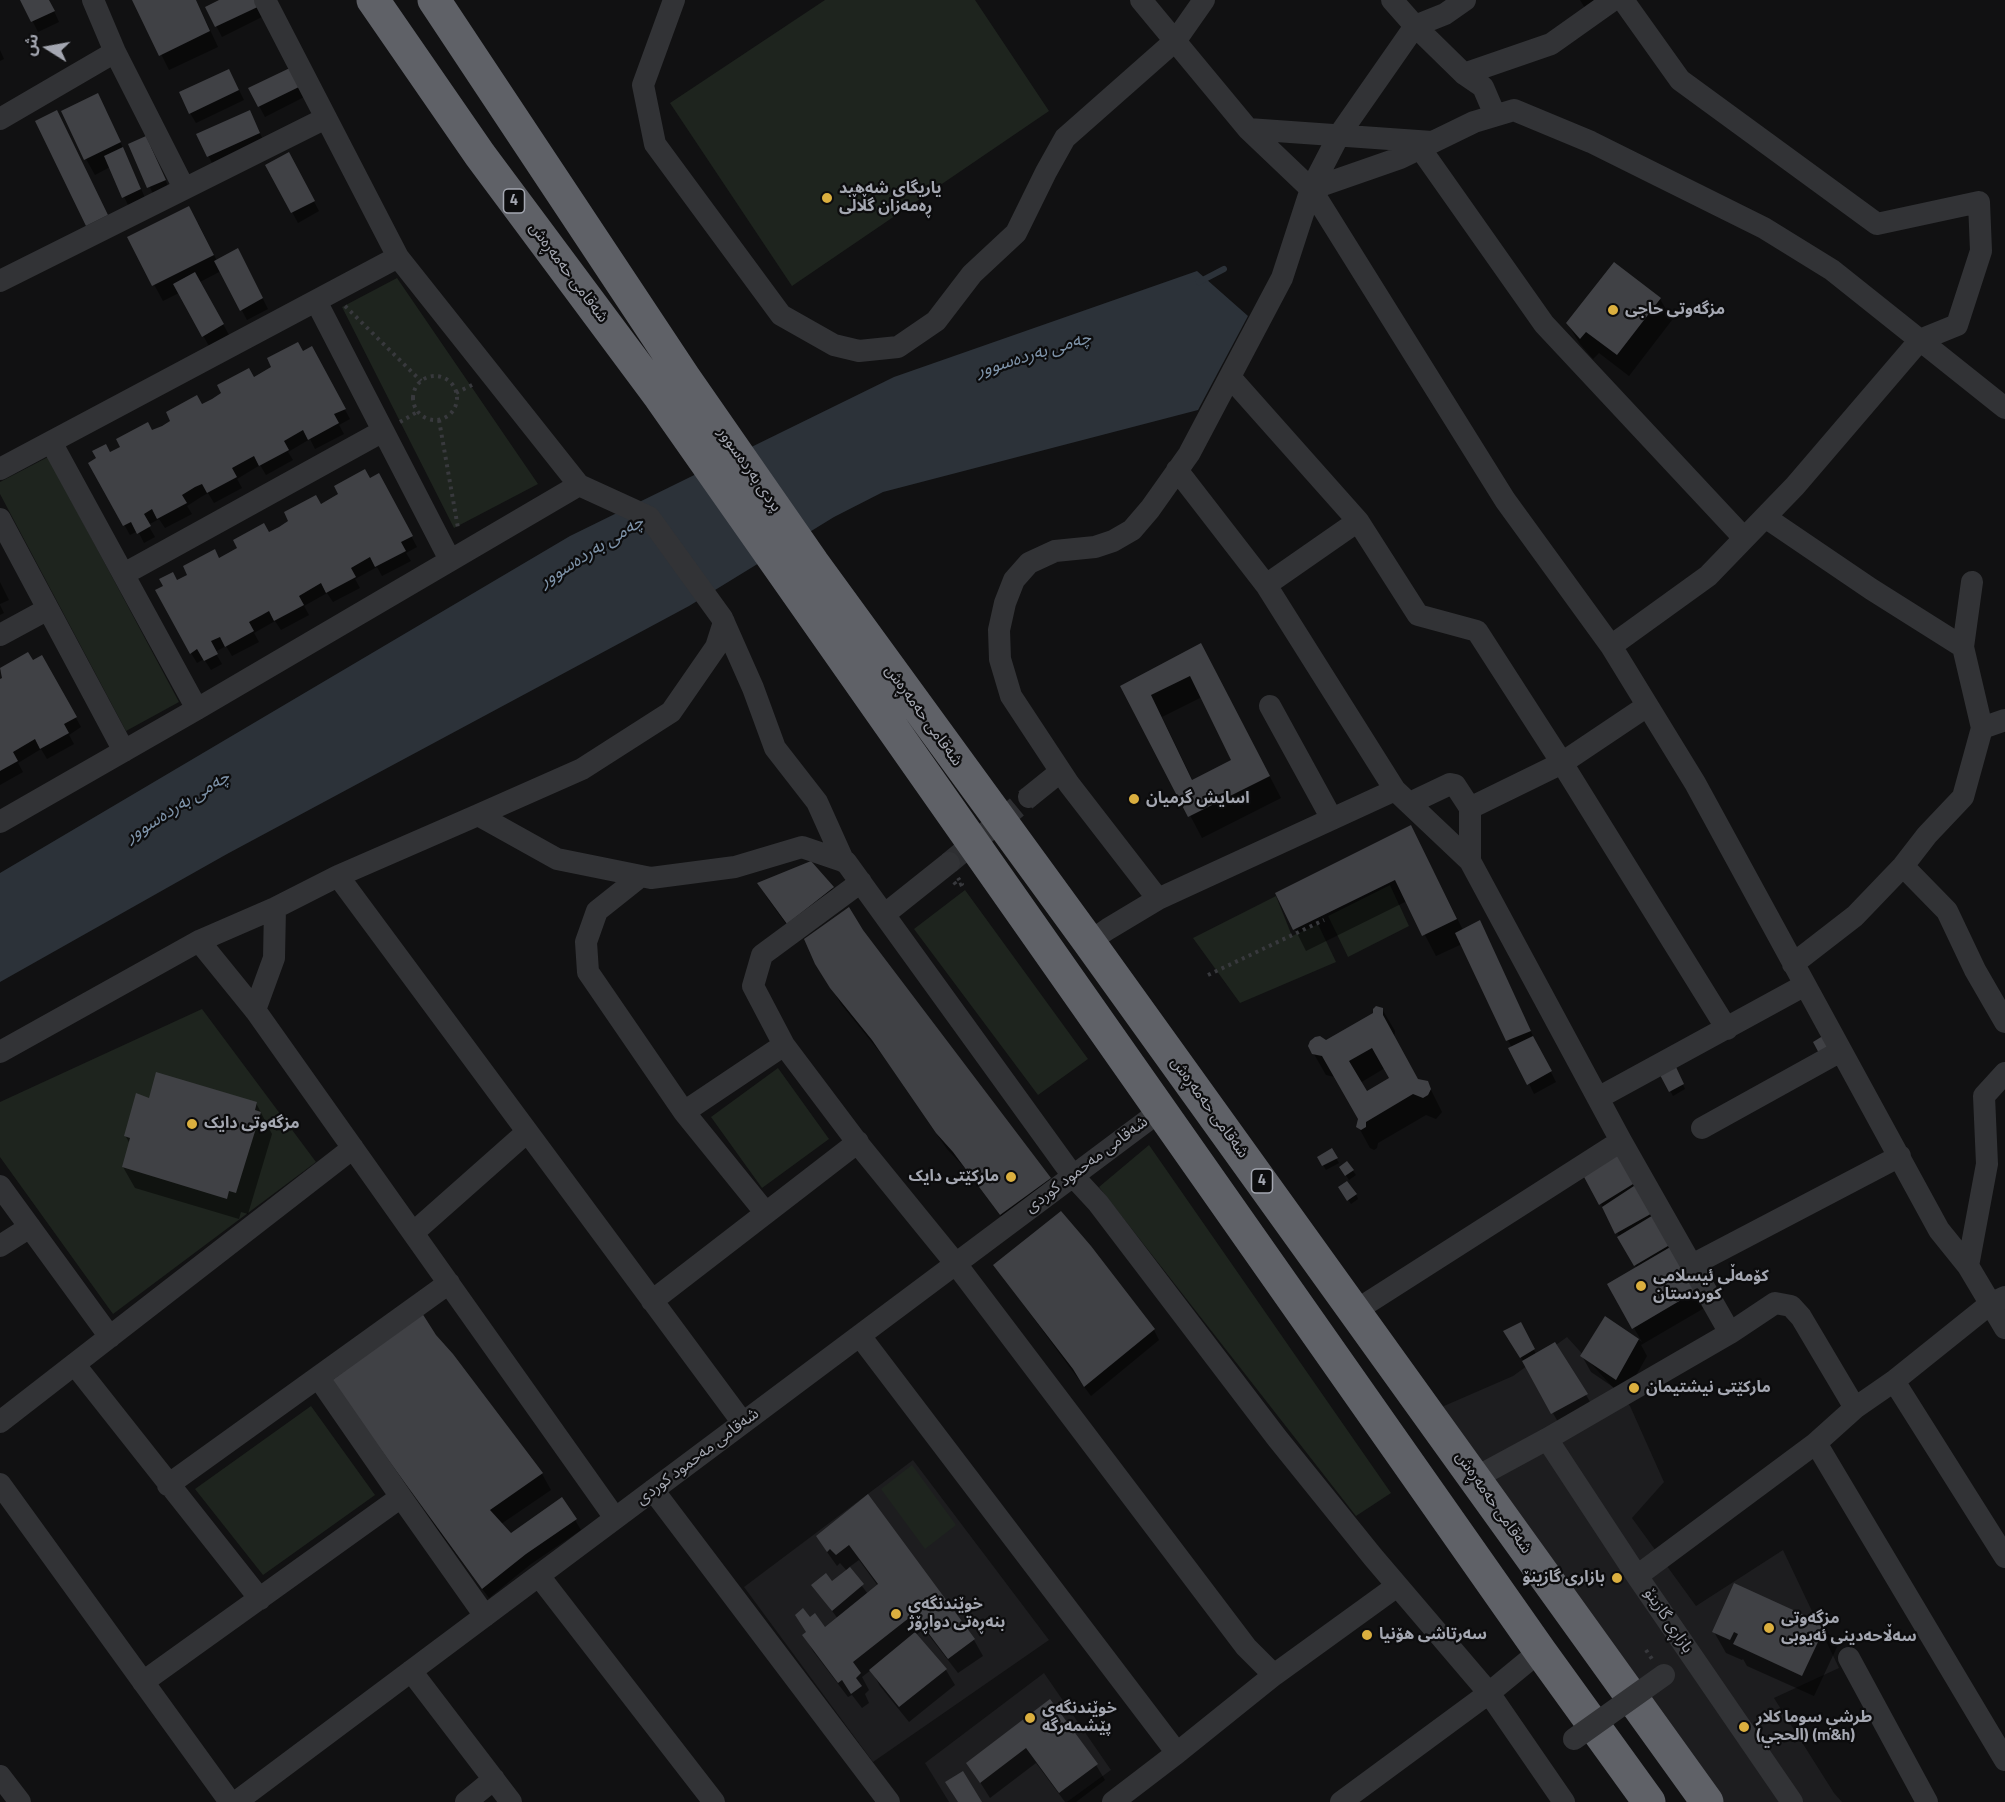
<!DOCTYPE html>
<meta charset="utf-8">
<style>
body{margin:0}
#map{position:relative;width:2005px;height:1802px;overflow:hidden;background:#111112;font-family:"Titillium Web","Noto Sans Arabic",sans-serif}
canvas{display:block}
.north{position:absolute;left:18px;top:18px;width:60px;height:60px;-webkit-text-stroke:4px #0c0c0d;paint-order:stroke;rotate:281deg;font-size:16px;font-weight:700;line-height:24px;text-align:center;color:#a4a7b1}
.north::after{content:'';display:block;margin:auto;width:21px;height:27px;background:#a4a7b1;clip-path:polygon(50% 0,100% 100%,50% 72%,0 100%)}
</style>
<div id="map">
<canvas width="2005" height="1802"></canvas>
<div class="north">ش</div>
</div>
<script>
const c = document.querySelector('canvas').getContext('2d');
c.lineJoin = 'round';
function paint(path, color) {
  c.fillStyle = color;
  c.fill(path, 'evenodd');
}
function stroke(path, color, width, dash) {
  c.strokeStyle = color;
  c.lineWidth = width;
  c.lineCap = dash ? 'butt' : 'round';
  c.setLineDash(dash || []);
  c.stroke(path);
}
function label(font, color, halo, rows, align = 'center') {
  c.font = font + ' "Titillium Web","Noto Sans Arabic",sans-serif';
  c.lineWidth = 4.5;
  c.setLineDash([]);
  c.textBaseline = 'middle';
  c.strokeStyle = halo;
  c.fillStyle = color;
  for (const [text, x, y, turn = 0] of rows) {
    c.save();
    c.translate(x, y);
    c.rotate((+turn || 0) * Math.PI / 180);
    c.textAlign = isNaN(turn) ? turn : align;
    if (halo) c.strokeText(text, 0, 0);
    c.fillText(text, 0, 0);
    c.restore();
  }
}
paint(new Path2D(`
 M1567,1337L1630,1406L1664,1482L1632,1518L1696,1606L1783,1550L1839,1668L1774,1698L1834,1793L1842,1802H1721L1437,1409L1513,1376Z
 M913,1460L1049,1640L873,1762L744,1587Z
 M1044,1673L1111,1770L1067,1802H949L925,1763Z`), '#1d1d1f');
paint(new Path2D(`
 M825,0H975L1049,111L792,286L670,103Z
 M397,278L538,484L454,528L342,307Z
 M48,457L179,702L126,731L0,494V482Z
 M1390,885L1409,926L1348,957L1328,916Z
 M965,890L1088,1059L1038,1095L914,929Z
 M1276,896L1292,936L1318,924L1336,962L1240,1003L1193,938Z
 M202,1009L316,1162L113,1314L0,1157V1102Z
 M778,1068L829,1139L762,1188L711,1117Z
 M1149,1145L1391,1493L1356,1516L1099,1187Z
 M311,1406L375,1495L263,1575L195,1489Z
 M912,1465L956,1525L925,1549L881,1489Z`), '#1e241e');
paint(new Path2D(`
 M1197,271L1248,316L1198,410L883,492L834,517L689,606L227,854L0,982V873L570,536L894,377Z`), '#2c3239');
paint(new Path2D(`
 M22,0H49L59,22L38,32Z
 M134,0H196L218,47L169,70Z
 M223,0H262L268,14L222,37L207,8Z
 M1580,0H1621L1591,18Z
 M0,50L4,59L0,61Z
 M229,70L244,100L196,123L190,113Z
 M299,78L308,95L265,117L250,89Z
 M106,110L146,200L129,207L110,167L95,175L86,159Z
 M250,112L265,144L214,167L198,135Z
 M130,145L152,148L170,191L155,198Z
 M294,164L319,211L298,223L267,165Z
 M198,223L217,261L243,260L268,309L247,320L221,271L200,282L229,335L209,346L179,293L163,301L129,238Z
 M1660,299L1672,320L1629,376L1599,353L1593,359L1580,344L1567,323Z
 M311,348L350,419L339,425L344,434L315,449L310,439L288,452L293,460L266,475L260,465L237,479L242,488L214,503L208,493L201,497L187,506L192,514L165,528L159,519L148,525L155,537L144,543L138,531L130,535L90,463Z
 M370,480L384,485L417,547L406,553L411,561L382,576L377,567L355,579L360,588L333,602L327,593L304,606L309,615L281,630L275,621L254,633L259,642L232,656L226,646L215,652L222,664L211,670L204,659L197,663L191,653L177,581Z
 M0,582L9,600L0,604Z
 M0,605L4,613L0,615Z
 M28,654L33,662L42,657L81,727L69,735L74,744L47,759L41,749L18,763L23,772L0,785V680L4,678L0,670Z
 M1212,666L1281,798L1202,838L1122,686ZM1202,697L1233,761L1193,781L1162,717Z
 M1411,827L1463,930L1488,938L1538,1047L1556,1082L1534,1094L1462,944L1436,956L1407,901L1306,951L1277,893Z
 M759,884L832,888L841,903L797,939L768,899Z
 M862,931L1049,1179L1058,1195L1011,1230L964,1167L947,1149L883,1056L841,1004L817,964Z
 M1382,1009L1395,1031L1394,1038L1418,1080L1427,1082L1442,1112L1436,1119L1426,1115L1378,1143L1377,1148L1374,1150L1370,1148L1358,1126L1360,1119L1335,1077L1326,1075L1314,1054L1326,1042ZM1385,1068L1391,1078L1366,1093L1360,1083Z
 M1678,1074L1685,1089L1673,1096L1662,1075Z
 M150,1100L256,1103L272,1134L248,1214L241,1212L239,1219L135,1188L123,1167L130,1144L125,1135Z
 M1331,1150L1339,1163L1326,1170L1319,1158Z
 M1620,1153L1706,1307L1641,1345L1647,1356L1625,1395L1591,1372L1582,1356L1605,1318L1642,1342L1609,1284L1637,1268L1586,1177Z
 M1347,1163L1356,1175L1349,1180L1341,1168Z
 M1340,1187L1356,1194L1358,1199L1351,1204Z
 M995,1266L1154,1330L1159,1340L1091,1396Z
 M1520,1324L1536,1354L1586,1395L1595,1410L1562,1429L1506,1331Z
 M435,1336L542,1474L551,1490L501,1524L511,1536L575,1520L581,1530L531,1564L489,1598L438,1530L402,1476Z
 M868,1497L974,1640L983,1656L958,1673L924,1629L916,1635L946,1670L955,1685L909,1722L880,1686L871,1670L862,1677L869,1690L865,1694L869,1703L862,1708L852,1695L848,1697L813,1651L804,1635L807,1633L809,1619L825,1629L838,1619L813,1585L832,1583L847,1571L840,1563L837,1566L827,1552ZM859,1560L878,1586L868,1594L848,1568Z
 M1824,1626L1837,1647L1814,1696L1747,1666L1743,1659L1742,1660L1726,1653L1714,1632Z
 M1050,1701L1096,1765L1105,1780L1076,1802H1065L1036,1763L990,1798L968,1763Z`), '#0007');
stroke(new Path2D(`
 M1199,282L1224,269`), '#2c3239', 6);
paint(new Path2D(`
 M20,0H49L55,11L31,22Z
 M132,0H196L210,31L159,56Z
 M219,0H262L264,4L215,27L205,7Z
 M294,66L303,85L258,107L248,88Z
 M229,69L239,90L189,114L179,92Z
 M98,93L121,142L84,160L61,111Z
 M57,110L108,215L86,226L35,121Z
 M250,110L260,133L207,157L196,134Z
 M146,136L166,180L147,188L128,144Z
 M123,147L141,189L122,198L104,156Z
 M289,152L315,201L291,213L265,165Z
 M189,206L214,255L152,286L127,237Z
 M238,248L263,298L240,311L214,261Z
 M1614,262L1661,298L1617,355L1586,332L1580,339L1566,323Z
 M195,272L224,324L202,337L173,284Z
 M298,342L303,351L312,346L346,409L334,414L339,423L308,440L303,430L284,441L289,450L259,466L254,456L232,468L237,477L207,493L202,484L195,487L182,495L187,503L157,519L152,509L144,514L151,526L137,534L131,522L123,526L88,463L96,458L92,451L106,444L110,452L120,447L116,439L148,422L152,430L162,426L170,421L166,412L197,395L202,404L212,399L221,393L217,385L249,368L254,377L271,367L267,358Z
 M365,469L370,478L379,473L413,536L401,542L406,551L375,567L370,557L351,568L356,577L326,593L321,583L299,596L304,605L274,621L269,611L262,615L249,622L254,631L225,647L220,637L211,641L218,654L204,661L197,649L190,654L155,590L163,586L159,579L173,572L177,580L187,575L183,566L215,549L219,558L237,548L233,540L264,523L269,532L279,527L288,521L284,512L316,495L321,504L338,494L334,486Z
 M1201,643L1270,776L1188,817L1120,686ZM1190,676L1231,760L1192,780L1151,695Z
 M28,652L33,660L42,655L77,717L64,724L69,733L40,749L35,739L13,752L18,761L0,771V679L2,678L0,668Z
 M1411,825L1457,919L1422,936L1395,880L1293,930L1275,893Z
 M811,861L834,887L787,924L757,883Z
 M849,907L863,930L1051,1178L1000,1215L953,1152L936,1133L872,1040L830,988L815,964L804,939Z
 M1480,920L1531,1031L1506,1041L1455,933Z
 M1376,1006L1383,1008V1015L1418,1079L1428,1081L1431,1089L1428,1095L1423,1098L1413,1094L1366,1122V1127L1361,1130L1356,1127L1358,1119L1322,1056L1312,1054L1308,1046L1310,1041L1315,1037L1320,1036L1326,1040L1373,1013V1009ZM1372,1048L1389,1078L1367,1091L1349,1061Z
 M1826,1034L1836,1050L1822,1059L1813,1042Z
 M1533,1036L1552,1071L1527,1085L1508,1048Z
 M1676,1067L1684,1084L1669,1092L1660,1075Z
 M156,1072L257,1102L255,1110L261,1112L236,1193L229,1191L227,1199L122,1167L130,1138L124,1136L136,1093L149,1098Z
 M1332,1148L1338,1158L1322,1166L1317,1157Z
 M1621,1151L1638,1181L1599,1205L1584,1177Z
 M1347,1161L1354,1170L1345,1176L1339,1167Z
 M1347,1181L1357,1194L1347,1201L1338,1187Z
 M1640,1182L1656,1211L1615,1234L1602,1207Z
 M1061,1211L1091,1246L1155,1329L1084,1387L1073,1369L993,1265Z
 M1655,1214L1673,1243L1634,1266L1617,1237Z
 M1672,1246L1698,1290L1632,1329L1607,1284Z
 M422,1313L436,1335L453,1354L543,1473L490,1510L511,1533L562,1497L577,1519L526,1554L482,1589L331,1381Z
 M1605,1316L1639,1339L1616,1380L1580,1356Z
 M1521,1322L1535,1349L1520,1358L1503,1331Z
 M1555,1342L1588,1394L1551,1414L1522,1361Z
 M868,1494L975,1639L948,1659L914,1614L853,1662L861,1673L856,1678L862,1686L851,1694L842,1680L838,1683L802,1635L806,1632L795,1615L803,1608L810,1617L815,1613L825,1627L878,1584L849,1545L836,1555L830,1549L827,1552L816,1536Z
 M850,1567L864,1584L832,1611L811,1585L826,1573L832,1581Z
 M1734,1583L1826,1625L1802,1676L1733,1644L1738,1634L1734,1632L1730,1640L1712,1632Z
 M915,1632L947,1669L899,1707L869,1670Z
 M1050,1699L1098,1764L1059,1793L1026,1748L980,1783L966,1763Z
 M963,1771L982,1802H958L945,1782Z`), '#404145');
stroke(new Path2D(`
 M949,863L1029,797`), '#2e2f32', 22, [22, 11]);
stroke(new Path2D(`
 M345,306L421,381
 M413 398a22 22 0 1 1 44 0a22 22 0 1 1-44 0Z
 M456,393L474,384
 M439,420L458,528
 M400,422L417,412
 M954,882L957,886L962,884L958,878
 M1208,975L1324,920
 M1646,1650L1652,1659`), '#38393d', 4, [3, 4.5]);
stroke(new Path2D(`
 M93,0L115,52
 M265,0L398,257L579,485L649,517L722,618L753,688L775,748L817,802L844,862
 M674,0L643,85L655,144L781,315L834,345L859,351L898,347L936,321L972,274L1016,233L1046,172L1065,138L1176,40L1204,0
 M1141,0L1248,129L1311,189L1505,500L1611,646L1695,783L1939,1230L1968,1266L2005,1328
 M1392,0L1415,26L1445,14L1465,0
 M1464,74L1551,44L1613,0
 M0,119L115,52L184,188
 M1248,129L1432,142
 M1420,148L1544,324L1744,538
 M1311,189L1400,158L1474,122L1514,110L1591,142L1764,228L1832,270L2005,408
 M0,281L326,118
 M316,301L450,560
 M1230,377L1358,521L1418,615L1477,631L1562,763L1727,1029
 M51,442L197,709
 M0,469L398,257
 M1177,470L1266,585L1358,521
 M1765,517L1871,589L1963,647
 M0,519L124,751
 M124,574L383,431
 M1266,585L1395,790L1470,861L1621,1141L1730,1333
 M0,635L48,609
 M1611,646L1708,576L1795,486L1920,340L1957,325L1981,251L1979,202L1877,224L1680,80L1623,0
 M1270,706L1332,819
 M1982,728L2005,720
 M1029,797L1060,772
 M1410,803L1450,784L1455,785L1470,808L1562,763L1647,706
 M478,815L582,769L671,712L716,647L724,622
 M0,822L197,709L579,485
 M1470,861V808
 M1903,866L1947,911L1975,970L2005,1022
 M338,876L743,1423
 M641,876L597,911L586,942L588,972L684,1112L765,1212
 M861,882L762,955L753,986L784,1045L860,1146L956,1264L1246,1647L1274,1675
 M1158,899L1395,790
 M885,914L949,863
 M199,941L255,1010L615,1518
 M1089,942L1108,929L1158,899L1069,784L1011,696L1000,659L999,630L1005,603L1014,580L1029,563L1055,551L1095,547L1113,541L1132,530L1150,509L1189,454L1282,278L1311,189L1339,135L1415,26L1464,74L1483,87L1495,115
 M1793,964L1855,916L1903,866L1927,835L1963,797L1982,728L1963,647L1972,582
 M255,1010L274,958L275,908
 M0,1052L199,941L275,908L338,876L478,815L557,859L651,878L735,867L802,847L846,862L1073,1176L1098,1203L1277,1438L1373,1557L1489,1693L1564,1802
 M1598,1098L1805,985
 M684,1112L784,1045
 M1702,1128L1841,1051
 M0,1186L110,1337
 M413,1233L527,1132
 M0,1246L30,1227
 M1692,1265L1900,1156
 M1968,1266L1987,1164L1984,1096L2005,1073
 M652,1301L858,1142
 M1355,1311L1621,1141
 M860,1336L1177,1753
 M75,1365L260,1599
 M1894,1381L2005,1557
 M0,1422L353,1148
 M1547,1439L1637,1576L1792,1802
 M1816,1443L2005,1760
 M1475,1478L1547,1439L1730,1333L1775,1303L1791,1306L1801,1317L1855,1408
 M0,1484L230,1802
 M168,1485L449,1283
 M653,1490L889,1802
 M401,1497L485,1616
 M539,1576L714,1802
 M1637,1576L1816,1443L1855,1408L1894,1381L1990,1304L2005,1297
 M1849,1658L1927,1802
 M411,1671L511,1802
 M143,1682L401,1497L318,1377
 M0,1776L20,1802
 M236,1802L1160,1111
 M466,1802L494,1779
 M1113,1802L1177,1753L1274,1675L1397,1586
 M1341,1802L1489,1693L1540,1651`), '#323336', 22);
stroke(new Path2D(`
 M373,0L480,155L660,397L1540,1651L1649,1802
 M434,0L684,377L813,563L1089,942L1707,1802`), '#5f6167', 33);
stroke(new Path2D(`
 M1574,1739L1664,1675`), '#323336', 22);
for (const [x, y, r, color] of [
 [827,198,6,"#dbaf3f"],
 [1613,310,6,"#dbaf3f"],
 [1134,799,6,"#dbaf3f"],
 [192,1124,6,"#dbaf3f"],
 [1011,1177,6,"#dbaf3f"],
 [1641,1286,6,"#dbaf3f"],
 [1634,1388,6,"#dbaf3f"],
 [1617,1578,6,"#dbaf3f"],
 [896,1614,6,"#dbaf3f"],
 [1769,1628,6,"#dbaf3f"],
 [1367,1635,6,"#dbaf3f"],
 [1030,1718,6,"#dbaf3f"],
 [1744,1727,6,"#dbaf3f"]
]) {
  const dot = new Path2D();
  dot.arc(x, y, r, 0, 2 * Math.PI);
  c.fillStyle = color;
  c.fill(dot);
  stroke(dot, '#0c0c0d', 2);
}
for (const [x, y, w] of [
 [514,201,21],
 [1262,1181,21]
]) {
  const box = new Path2D();
  box.roundRect(x - w / 2, y - 12, w, 24, 4.5);
  c.fillStyle = '#0c0c0d';
  c.fill(box);
  stroke(box, '#a4a7b1', 1.5);
}
label('bold 15px', '#a4a7b1', null, [
 ["4",514,201],
 ["4",1262,1181]
]);
label('bold 16px', '#a4a7b1', '#0c0c0d', [
 ["یاریگای شەهید",839,189],
 ["ڕەمەزان گڵاڵی",839,207],
 ["مزگەوتی حاجی",1625,310],
 ["اسايش گرميان",1146,799],
 ["مزگەوتی دایک",204,1124],
 ["مارکێتی دایک",999,1177,"right"],
 ["کۆمەڵی ئیسلامی",1653,1277],
 ["کوردستان",1653,1295],
 ["مارکێتی نیشتیمان",1646,1388],
 ["بازاری گازینۆ",1605,1578,"right"],
 ["خوێندنگەی",908,1605],
 ["بنەڕەتی دواڕۆژ",908,1623],
 ["مزگەوتی",1781,1619],
 ["سەڵاحەدینی ئەیوبی",1781,1637],
 ["سەرتاشی هۆنیا",1379,1635],
 ["خوێندنگەی",1042,1709],
 ["پێشمەرگە",1042,1727],
 ["طرشي سوما كلار",1756,1718],
 ["(الحجي) (m&h)",1756,1736]
], 'left');
label('16px', '#a4a7b1', '#0c0c0d', [
 ["شەقامی حەمەڕەش",568,273,53],
 ["پردی بەردەسوور",749,470,55],
 ["شەقامی حەمەڕەش",923,716,54],
 ["شەقامی حەمەڕەش",1209,1108,54],
 ["شەقامی مەحمود کوردی",1087,1165,-37],
 ["شەقامی مەحمود کوردی",698,1457,-37],
 ["شەقامی حەمەڕەش",1493,1503,55],
 ["بازاڕی گازینۆ",1668,1621,56]
]);
label('italic 18px', '#7e93a9', '#0c0c0d', [
 ["چەمی بەردەسوور",1034,355,-17],
 ["چەمی بەردەسوور",592,552,-32],
 ["چەمی بەردەسوور",178,807,-32]
]);
</script>
